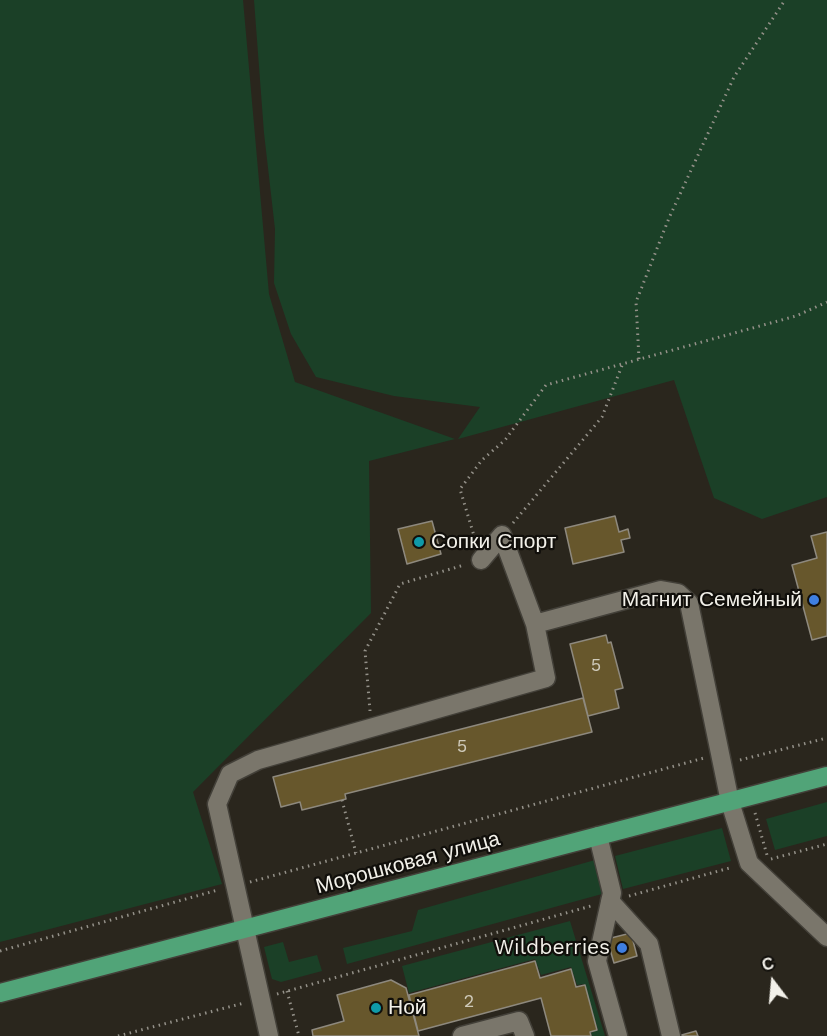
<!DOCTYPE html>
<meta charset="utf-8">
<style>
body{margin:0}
#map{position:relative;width:827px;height:1036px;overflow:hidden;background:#2a261d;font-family:"Work Sans",sans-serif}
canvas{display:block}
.north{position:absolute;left:743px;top:952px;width:60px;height:60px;-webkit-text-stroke:4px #110f0b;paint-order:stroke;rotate:344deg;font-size:16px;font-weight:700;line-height:24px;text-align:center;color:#f2f0e9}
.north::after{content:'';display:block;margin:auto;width:21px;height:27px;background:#f2f0e9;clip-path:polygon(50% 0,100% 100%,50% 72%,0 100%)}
</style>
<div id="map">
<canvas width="827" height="1036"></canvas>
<div class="north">С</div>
</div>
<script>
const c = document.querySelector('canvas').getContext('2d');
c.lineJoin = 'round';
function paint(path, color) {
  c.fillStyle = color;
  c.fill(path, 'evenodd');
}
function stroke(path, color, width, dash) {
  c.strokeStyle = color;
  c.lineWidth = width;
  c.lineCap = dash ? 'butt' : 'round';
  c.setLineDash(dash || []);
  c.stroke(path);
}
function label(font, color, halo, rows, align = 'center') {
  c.font = font + ' "Work Sans",sans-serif';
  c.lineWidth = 4.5;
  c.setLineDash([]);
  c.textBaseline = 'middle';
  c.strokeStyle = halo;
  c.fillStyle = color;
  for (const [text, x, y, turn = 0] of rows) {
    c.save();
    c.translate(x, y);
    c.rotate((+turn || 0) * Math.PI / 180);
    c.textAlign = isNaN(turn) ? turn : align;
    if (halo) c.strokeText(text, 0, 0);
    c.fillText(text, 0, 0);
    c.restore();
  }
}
paint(new Path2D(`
 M0,0H243L269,294L295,382L455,439L369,461L371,613L193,792L222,884L0,942Z
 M254,0H827V497L762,519L714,498L674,380L458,439L480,407L394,396L316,377L291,334L274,283L275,229L264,133Z
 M827,802V836L775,850L766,819Z
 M722,828L731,861L623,889L615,856Z
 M595,860L602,894L347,964L343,948L412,931L418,910Z
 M570,921L605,1036H592L591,1033L598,1030L584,984L577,985L571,967L541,975L535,959L409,993L402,966Z
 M283,942L289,962L317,955L322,971L281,982L272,979L264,947Z`), '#1b4027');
const building = new Path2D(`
 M615,516L619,532L628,529L630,538L621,540L624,552L573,564L565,528Z
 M432,521L441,554L407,564L398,529Z
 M827,532V636L812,640L792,565L817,558L811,536Z
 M606,635L608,643L611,642L623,688L615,690L619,708L588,716L570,644Z
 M583,698L592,732L345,794L346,799L302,810L300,802L281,807L273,777Z
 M631,933L637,956L614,963L607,939Z
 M535,961L540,978L571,969L576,987L585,985L597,1030L590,1032L591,1036H551L541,998L418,1031L409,995Z
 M391,980L406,988L419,1036H313L312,1030L344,1021L337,995Z
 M696,1031L698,1036H678Z`);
paint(building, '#67572c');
stroke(building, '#8e897e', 1.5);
const minor = new Path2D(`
 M481,560L502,535L535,624
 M598,836L612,893L597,961L618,1036
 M610,901L649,944L671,1036
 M269,1036L217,804L230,774L258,760L546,678L535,624L661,590L678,593L689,603L730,802L749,863L827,937
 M462,1036L519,1021L525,1036`);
const major = new Path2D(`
 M0,993L827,776`);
stroke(minor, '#434039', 21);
stroke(major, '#434039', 21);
stroke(new Path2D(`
 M639,359L636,302L669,218L734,77L785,0
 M513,523L602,417L623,363
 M475,539L460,489L482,460L505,440L546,385L796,316L827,302
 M370,711L365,651L400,584L464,565
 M740,760L827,738
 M342,800L356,853
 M755,813L767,855
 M771,859L827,844
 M250,882L704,758
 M629,896L733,867
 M0,951L218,890
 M287,991L299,1036
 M277,994L591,906
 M118,1036L244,1003`), '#949189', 3, [1.5, 4.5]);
stroke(minor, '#7a766b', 18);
stroke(major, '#51a478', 18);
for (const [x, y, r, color] of [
 [419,542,6,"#0f9aa8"],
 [814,600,6,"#3f7fe0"],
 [622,948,6,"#3f7fe0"],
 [376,1008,6,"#0f9aa8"]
]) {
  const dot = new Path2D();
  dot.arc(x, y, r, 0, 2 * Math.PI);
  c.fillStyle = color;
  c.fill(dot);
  stroke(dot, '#110f0b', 2);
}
label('18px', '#cfcaba', null, [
 ["5",596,666],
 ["5",462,747],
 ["2",469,1002]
]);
label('21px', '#f2f0e9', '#110f0b', [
 ["Сопки Спорт",431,542],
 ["Магнит Семейный",802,600,"right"],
 ["Wildberriеs",610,948,"right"],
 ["Ной",388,1008]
], 'left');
label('21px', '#f2f0e9', '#110f0b', [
 ["Морошковая улица",408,863,-15]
]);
</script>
